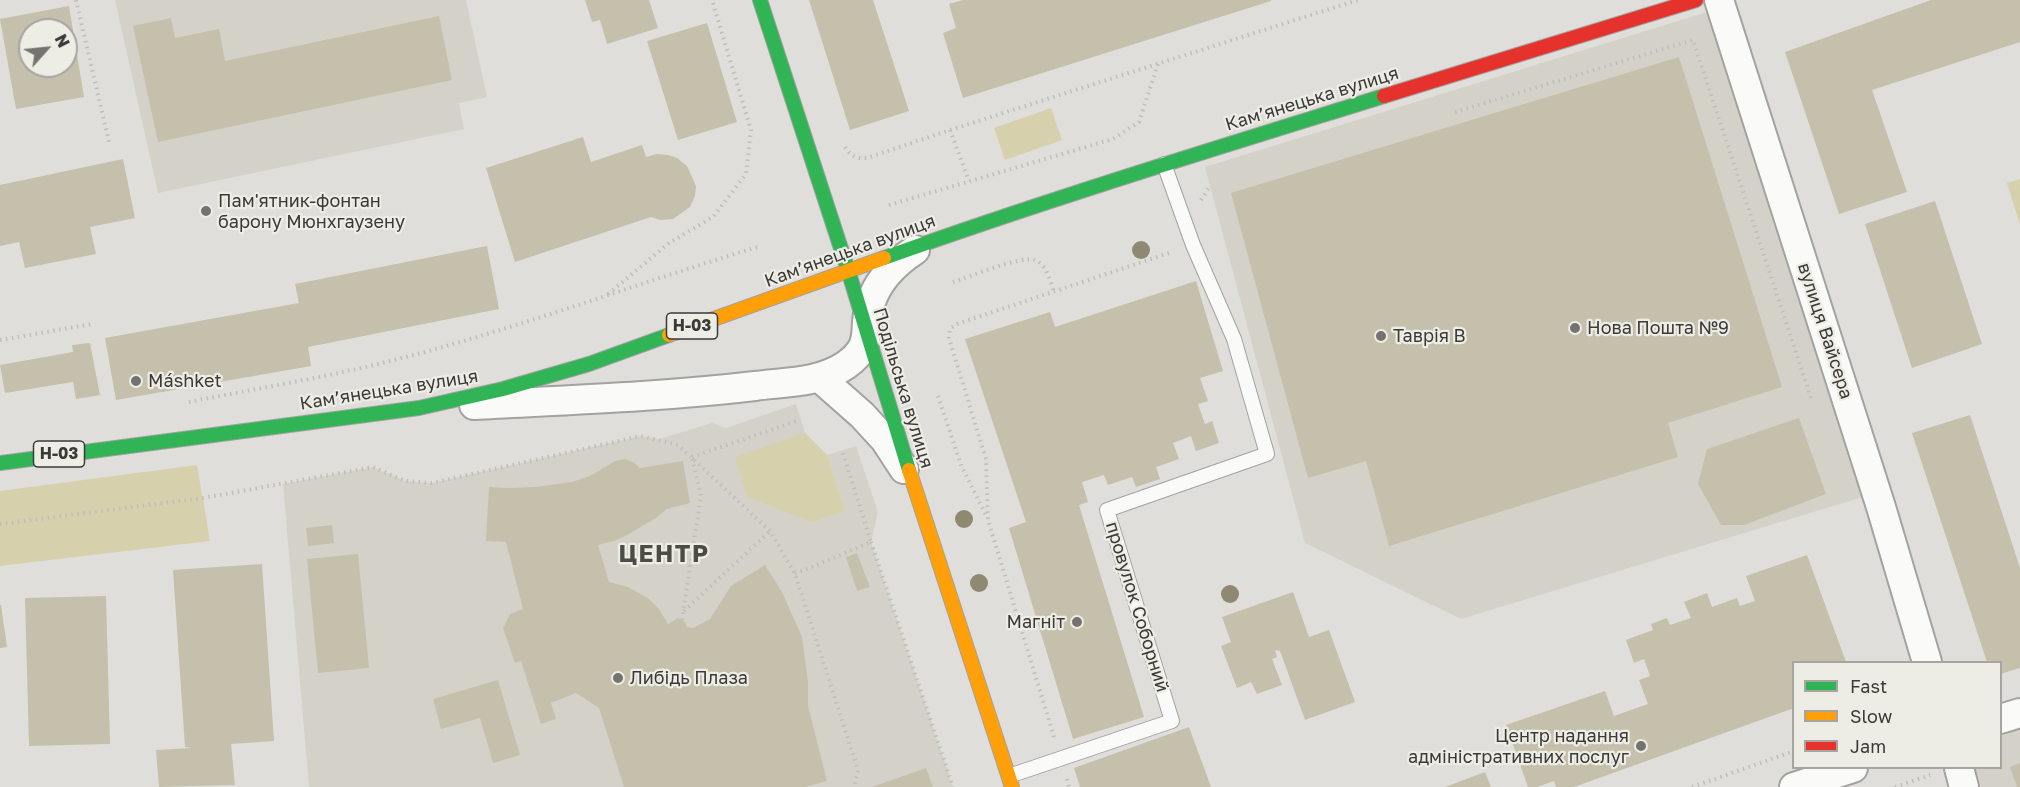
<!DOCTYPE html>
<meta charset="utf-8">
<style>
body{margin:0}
#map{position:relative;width:2020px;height:787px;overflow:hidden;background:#dfdeda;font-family:"Golos Text",sans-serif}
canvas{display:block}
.legend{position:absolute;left:1792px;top:661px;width:210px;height:108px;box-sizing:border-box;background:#eeede5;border:2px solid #a6a5a0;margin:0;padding:8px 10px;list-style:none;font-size:18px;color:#3b3a38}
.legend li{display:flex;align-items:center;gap:12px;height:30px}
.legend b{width:30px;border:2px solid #a6a5a0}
.north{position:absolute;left:18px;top:18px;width:60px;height:60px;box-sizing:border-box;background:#eeede5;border:2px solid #a6a5a0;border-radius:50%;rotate:63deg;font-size:16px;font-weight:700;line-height:24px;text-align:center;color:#3b3a38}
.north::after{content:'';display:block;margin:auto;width:21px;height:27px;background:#747371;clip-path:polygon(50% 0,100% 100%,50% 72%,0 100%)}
</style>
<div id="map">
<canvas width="2020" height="787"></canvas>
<ul class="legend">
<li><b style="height:8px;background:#30b455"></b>Fast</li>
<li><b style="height:8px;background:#ff9f0a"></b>Slow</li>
<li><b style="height:8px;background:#e5322d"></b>Jam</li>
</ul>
<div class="north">N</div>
</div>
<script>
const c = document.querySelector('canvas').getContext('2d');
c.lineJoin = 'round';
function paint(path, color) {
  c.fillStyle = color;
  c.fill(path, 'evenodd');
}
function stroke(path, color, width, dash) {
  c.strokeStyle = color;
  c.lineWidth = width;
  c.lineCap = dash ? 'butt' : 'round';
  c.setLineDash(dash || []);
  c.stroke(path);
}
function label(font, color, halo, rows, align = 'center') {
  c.font = font + ' "Golos Text",sans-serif';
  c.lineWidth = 4.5;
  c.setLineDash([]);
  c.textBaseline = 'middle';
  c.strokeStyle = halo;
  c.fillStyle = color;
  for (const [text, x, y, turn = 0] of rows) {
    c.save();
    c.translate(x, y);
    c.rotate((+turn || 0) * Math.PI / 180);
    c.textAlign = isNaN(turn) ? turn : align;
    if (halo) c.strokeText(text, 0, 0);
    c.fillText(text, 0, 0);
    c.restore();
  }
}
paint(new Path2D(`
 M115,0H466L487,97L459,103L464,129L158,193Z
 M1707,12L1863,497L1461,619L1305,543L1205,167Z
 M796,404L805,433L827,455L856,446L878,512L871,542L953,787H309L283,484L373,467L405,481L432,483L641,436L659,439L712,423L726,428Z
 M2020,728V787H1981L1975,768H2000L2001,734Z`), '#d4d2c8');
paint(new Path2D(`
 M1051,108L1062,140L1005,160L994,128Z
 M2020,179V225L2007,183Z
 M805,433L827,455L845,511L812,522L747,497L735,457Z
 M197,465L210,541L0,566V491Z`), '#d7d0ad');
paint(new Path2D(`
 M585,0H649L658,28L607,44L600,20L592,22Z
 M809,0H873L909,111L850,130Z
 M963,0H1271V1L963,98L943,33L956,28L949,4Z
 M1931,0H2020V42L1872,90L1907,192L1839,214L1785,52Z
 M69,6L84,97L16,109L0,19ZM30,30H66V66H30Z
 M439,16L452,80L158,142L133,26L171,18L175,38L219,29L225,61Z
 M707,23L737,122L678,140L647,41Z
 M1679,57L1782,387L1668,423L1678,457L1389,546L1366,461L1308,478L1231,193Z
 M583,137L591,162L642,145L646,157L657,154L668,155L677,158L687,166L696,186L695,196L690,207L673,219L660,220L651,217L515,262L486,168Z
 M123,159L135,218L90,227L96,254L25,268L19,242L0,246V185Z
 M1935,201L1982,344L1912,368L1865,224Z
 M487,246L499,309L308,347L311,366L116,400L105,338L299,303L295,284Z
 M1196,281L1223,371L1200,378L1208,401L1198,404L1205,424L1212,421L1219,443L1196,451L1191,436L1173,443L1179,459L1156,467L1160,479L1136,487L1132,477L1108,485L1104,475L1082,482L1088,502L1079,505L1144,717L1073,739L1009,528L1026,522L965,339L1050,312L1055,327Z
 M90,343L100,395L76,399L73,382L5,393L0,365L73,352L72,345Z
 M1970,415L2020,568V668L2000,674V662H1987L1912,433Z
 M1799,418L1826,494L1744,525H1721L1698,484L1707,449Z
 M625,459L633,462L640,468L683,461L690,503L667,509L656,518L627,535L614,541L598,545L609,582L628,587L649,599L659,609L668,624L678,618L685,622L687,627L693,628L710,619L731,586L765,565L782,592L802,637L808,682V706L827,781L805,787H624L599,708L576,693L551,703L556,719L541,724L521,661L515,663L503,628L510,614L523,609L506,542L486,541L489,487L509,488L535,487L572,482L590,476L615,461Z
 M332,525L334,543L308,546L306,528Z
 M857,553L870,587L857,591L846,557Z
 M358,554L369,668L318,673L307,559Z
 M1807,555L1846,662H1794V708L1574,787H1556L1554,781L1537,787H1528L1506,725L1605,691L1614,716L1648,704L1639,680L1650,676L1644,659L1634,663L1626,640L1653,630L1651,624L1667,618L1670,625L1691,618L1684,602L1707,593L1712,607L1737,598L1740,606L1755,601L1746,576Z
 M262,564L274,741L231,744L235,785L159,787L156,750L192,748L185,747L173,570Z
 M1293,592L1309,637L1329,630L1355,702L1305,720L1280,651L1275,650L1277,657L1272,659L1282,685L1257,694L1251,682L1237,688L1221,646L1231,642L1222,617Z
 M106,596L110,744L29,746L25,598Z
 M0,605H1L7,647L0,648Z
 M498,680L520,755L493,763L480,718L441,729L433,699Z
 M1189,727L1211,787H1080L1074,768Z
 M2020,763V787H2017L2010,767Z
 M926,768L933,787H872Z
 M1485,772L1491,787H1445Z`), '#c4c0ab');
const lane = new Path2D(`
 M1009,776L1172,721L1107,510L1267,454L1234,339L1193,245L1164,164`);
const street = new Path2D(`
 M1719,0L1881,507L1927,662
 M820,378L862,415L885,440L904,469
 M474,405C568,400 661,397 755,386C786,382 820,383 846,365C875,344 862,331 870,305C877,281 895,263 915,250
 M2000,719L2020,713
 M1959,768L1964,787
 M1794,787L1853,768`);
const fast = new Path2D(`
 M760,0L848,270L909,470
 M884,258C1049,199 1217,148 1384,96
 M0,463L419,408L503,389L589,364L669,335`);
const slow = new Path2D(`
 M669,335L884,258
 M909,470L1012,787`);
const jam = new Path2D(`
 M1384,96L1696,0`);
stroke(lane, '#a2a29f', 16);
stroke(street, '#a2a29f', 32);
stroke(fast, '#a2a29f', 16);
stroke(slow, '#a2a29f', 16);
stroke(jam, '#a2a29f', 16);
stroke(new Path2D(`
 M76,0L109,142
 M1455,112L1693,40L1812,401
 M950,130L969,181
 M845,147C850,156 858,159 867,158L950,130L1358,0
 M1201,200L1210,186
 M889,205L1113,139L1139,122L1158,64
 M953,282C969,277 1022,255 1035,260C1047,265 1050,281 1054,292
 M608,294L669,243L713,217L746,174L751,130L712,0
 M0,340L93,324
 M938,396L961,465L987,517
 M189,402C258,388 329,377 398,359C520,328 637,283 758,247
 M692,457L800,420
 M0,524L203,498L373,467L405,481L432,483L641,436L678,445L770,531L795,574L858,770L854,787
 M871,542L953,787
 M795,574L871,542L842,450
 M684,611L770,531
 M682,620L701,496L692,458
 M1054,737L988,520L986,459L949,338L950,329L957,324L1172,252
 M1067,779L1069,787
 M1692,787L1794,751
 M1895,787L1930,775`), '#bfbebc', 4, [1.5, 4.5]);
stroke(lane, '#fafaf9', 14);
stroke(street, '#fafaf9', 28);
stroke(fast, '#30b455', 14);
stroke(slow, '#ff9f0a', 14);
stroke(jam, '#e5322d', 14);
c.fillStyle = '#8e8970';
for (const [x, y] of [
 [1141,250],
 [964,519],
 [979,583],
 [1230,594]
]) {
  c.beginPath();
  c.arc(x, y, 9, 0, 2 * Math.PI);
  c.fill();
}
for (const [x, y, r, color] of [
 [206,211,6,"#747371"],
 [1575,328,6,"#747371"],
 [1381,336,6,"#747371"],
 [136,381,6,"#747371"],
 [1077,622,6,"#747371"],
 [618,678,6,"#747371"],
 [1641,746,6,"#747371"]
]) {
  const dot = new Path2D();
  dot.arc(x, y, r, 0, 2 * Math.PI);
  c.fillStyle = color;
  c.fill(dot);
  stroke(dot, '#eeede5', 2);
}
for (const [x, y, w] of [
 [692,326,51],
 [59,454,51]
]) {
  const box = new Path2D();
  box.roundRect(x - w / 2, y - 13, w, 26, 4.5);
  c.fillStyle = '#eeede5';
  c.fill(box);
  stroke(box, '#3b3a38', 1.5);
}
label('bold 16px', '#3b3a38', null, [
 ["Н-03",692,326],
 ["Н-03",59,454]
]);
label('18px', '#3b3a38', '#eeede5', [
 ["Камʼянецька вулиця",1312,99,-17],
 ["Камʼянецька вулиця",850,251,-20],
 ["вулиця Вайсера",1825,331,72],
 ["Подільська вулиця",903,388,73],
 ["Камʼянецька вулиця",389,390,-9],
 ["провулок Соборний",1137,607,73]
]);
label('18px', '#3b3a38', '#eeede5', [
 ["Пам'ятник-фонтан",218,201],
 ["барону Мюнхгаузену",218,222],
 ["Нова Пошта №9",1587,328],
 ["Таврія В",1393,336],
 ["Mа́shket",148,381],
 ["Магніт",1065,622,"right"],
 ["Либідь Плаза",630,678],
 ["Центр надання",1629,736,"right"],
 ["адміністративних послуг",1629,757,"right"]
], 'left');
c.letterSpacing = '1.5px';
label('bold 24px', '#4c4b45', '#eeede5', [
 ["ЦЕНТР",664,554]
]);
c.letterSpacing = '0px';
</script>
